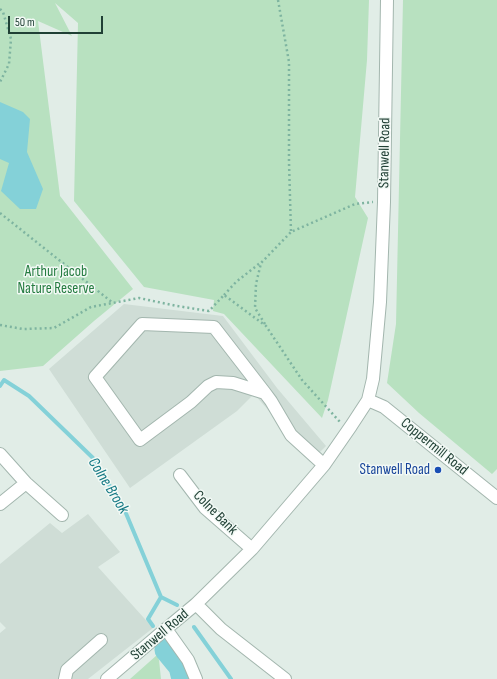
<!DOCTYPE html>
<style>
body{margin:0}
#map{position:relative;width:497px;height:679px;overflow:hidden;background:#e1ede7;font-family:"Sofia Sans Condensed",sans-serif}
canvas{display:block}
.scale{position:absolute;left:8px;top:16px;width:95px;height:18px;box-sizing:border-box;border:2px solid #204035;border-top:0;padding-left:5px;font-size:12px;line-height:14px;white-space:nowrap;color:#204035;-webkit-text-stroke:3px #f2f9f5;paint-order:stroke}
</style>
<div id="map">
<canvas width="497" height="679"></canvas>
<div class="scale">50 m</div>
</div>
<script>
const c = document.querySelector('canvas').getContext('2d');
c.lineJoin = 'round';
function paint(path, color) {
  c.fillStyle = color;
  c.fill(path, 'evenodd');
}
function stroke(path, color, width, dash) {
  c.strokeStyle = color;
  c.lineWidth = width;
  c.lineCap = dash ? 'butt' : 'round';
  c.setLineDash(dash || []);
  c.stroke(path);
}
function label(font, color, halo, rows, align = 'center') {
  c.font = font + ' "Sofia Sans Condensed",sans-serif';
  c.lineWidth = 3;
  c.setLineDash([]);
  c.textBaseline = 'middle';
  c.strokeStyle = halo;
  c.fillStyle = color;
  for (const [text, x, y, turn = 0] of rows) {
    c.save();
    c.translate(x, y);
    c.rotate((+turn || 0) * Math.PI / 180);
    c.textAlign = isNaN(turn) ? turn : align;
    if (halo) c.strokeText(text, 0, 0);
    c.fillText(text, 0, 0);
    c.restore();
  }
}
paint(new Path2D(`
 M124,304L223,316L277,388L326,446L310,462L269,411L254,394L237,411L130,488L49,369Z
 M88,514L120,552L98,567L153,628L88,679H0V633L6,628L0,622V564L50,523L62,533Z`), '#cfddd6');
paint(new Path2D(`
 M0,0H369L367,60L355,197L368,218L328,400L322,418L224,314L213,311L214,300L144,287L74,201L78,23L55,3L72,36L38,21L60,196L133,289L94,321L43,366L0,371Z
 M403,0H497V469L492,474L419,413L387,383L396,324Z
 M157,655L159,660L161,679H130Z`), '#b8e1c0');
paint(new Path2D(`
 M0,102L23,112L30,119L27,152L43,189L36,209H20L1,191L9,163L0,159Z`), '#84d1d8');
stroke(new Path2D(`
 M0,386L4,380L29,396L93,458L125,511L161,597L148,619L153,626
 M161,597L177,605
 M194,627L231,679`), '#84d1d8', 4);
stroke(new Path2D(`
 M166,650L180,667L183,679`), '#84d1d8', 23);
const minor = new Path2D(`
 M265,393L233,383L216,382L208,386L191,402L140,440L95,377L142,324L214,327L265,393L271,401L291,435L324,465
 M368,400L384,407L497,498
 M0,454L26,483L62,515
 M180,475L205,508L252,549
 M0,504L26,483
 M196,604L221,629L285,679
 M166,629L188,660L196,679
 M65,679L67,670L101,640
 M107,679L161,633L196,604L252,549L324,465L351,426L368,400L373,379L380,302L384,202L387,0`);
stroke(minor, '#a3b6ae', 14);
stroke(new Path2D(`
 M278,0L289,62V162L291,232L355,204L373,202
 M0,9L3,12L11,39L9,64L0,82
 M0,213L113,303
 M224,295L236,282L260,263
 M265,324L255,308L256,284L261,263L291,232
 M0,325L23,329L54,328L91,307L139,298L177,306L209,311L224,295L266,326L302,380L340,422`), '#7eb4a0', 2.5, [2, 3]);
stroke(minor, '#fff', 12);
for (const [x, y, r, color] of [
 [438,470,4,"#1a4fb4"]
]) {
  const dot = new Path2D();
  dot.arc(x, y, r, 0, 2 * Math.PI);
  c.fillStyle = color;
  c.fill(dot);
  stroke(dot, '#f2f9f5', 1.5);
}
label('15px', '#204035', '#f2f9f5', [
 ["Stanwell Road",385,153,-89],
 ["Coppermill Road",434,447,39],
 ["Colne Bank",215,513,45],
 ["Stanwell Road",160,635,-40]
]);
label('15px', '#257c41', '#f2f9f5', [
 ["Arthur Jacob",56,272],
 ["Nature Reserve",56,289]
]);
label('15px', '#164399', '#f2f9f5', [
 ["Stanwell Road",430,470]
], 'right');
label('italic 16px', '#137883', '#f2f9f5', [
 ["Colne Brook",108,486,58]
]);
</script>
